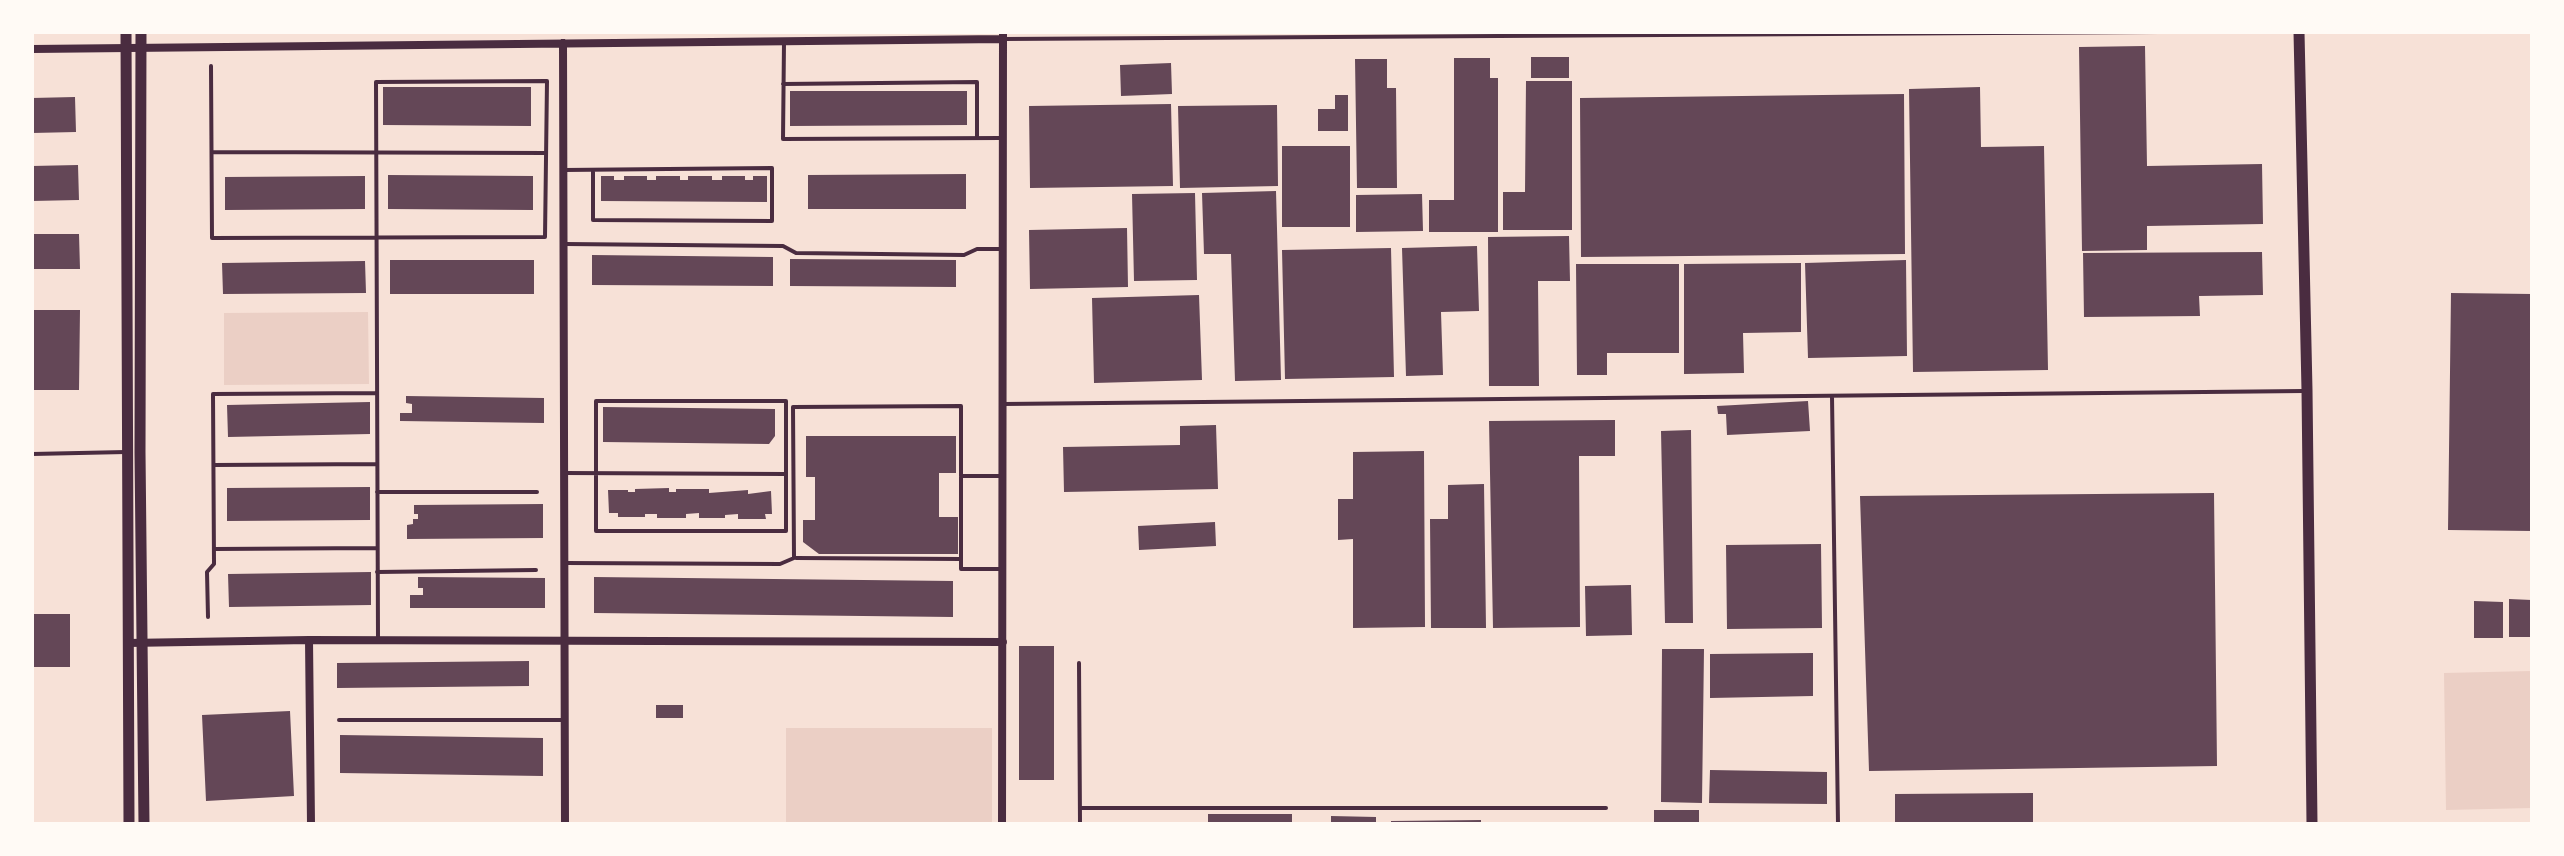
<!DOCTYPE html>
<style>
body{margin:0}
#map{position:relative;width:2564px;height:856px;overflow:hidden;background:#f7e1d7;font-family:"Noto Sans",sans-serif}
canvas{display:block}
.frame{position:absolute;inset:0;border:34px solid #fffaf5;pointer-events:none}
</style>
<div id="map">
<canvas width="2564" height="856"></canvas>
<div class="frame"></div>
</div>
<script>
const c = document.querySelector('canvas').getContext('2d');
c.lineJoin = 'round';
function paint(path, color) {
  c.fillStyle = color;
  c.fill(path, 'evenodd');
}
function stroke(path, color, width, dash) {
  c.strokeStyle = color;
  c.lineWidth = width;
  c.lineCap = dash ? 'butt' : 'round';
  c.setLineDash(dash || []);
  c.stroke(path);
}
paint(new Path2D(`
 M368,312L369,384L224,385V313Z
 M2532,671V808L2446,810L2444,673Z
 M786,728H992V824H786Z`), '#ebcfc5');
paint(new Path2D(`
 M2145,46L2147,166L2262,164L2263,224L2147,226V250L2082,251L2079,47Z
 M1531,57H1569V78H1531Z
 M1454,58H1490V78H1498V232H1429V200H1454Z
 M1355,59H1387V88H1396L1397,188H1357Z
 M1171,63L1172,94L1121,96L1120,65Z
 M1526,81H1572V230H1503V192H1525Z
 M383,87H531V126L383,125Z
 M1980,87L1981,147L2044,146L2048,370L1913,372L1909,89Z
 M790,91H967V125L790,126Z
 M1904,94L1905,254L1581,257L1580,98Z
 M1335,95H1348V131H1318V109H1335Z
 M75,97L76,132L32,133V98Z
 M1171,104L1173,186L1030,188L1029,106Z
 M1277,105L1278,186L1180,188L1178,106Z
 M1282,146H1350V227H1282Z
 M78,165L79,200L32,201V166Z
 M966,174V209H808V175Z
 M388,175L533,176V210L388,209Z
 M365,176V209L225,210V177Z
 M601,176H614V180H624V176H647V180H656V176H680V180H688V176H712V180H722V176H745V180H753V176H767V202L601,201Z
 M1276,191L1281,380L1235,381L1231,254H1204L1202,193Z
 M1195,193L1197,280L1134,281L1132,194Z
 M1422,194L1423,231L1356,232V195Z
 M1127,228L1128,287L1030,289L1029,230Z
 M32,234H79L80,269H32Z
 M1569,236L1570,281H1538L1539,386H1489L1488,237Z
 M1477,246L1479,311L1441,312L1443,375L1406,376L1402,248Z
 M1391,248L1394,377L1285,379L1282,250Z
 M2262,252L2263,295L2199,296L2200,316L2084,317L2083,253Z
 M592,255L773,257V286L592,285Z
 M790,259L956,260V287L790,286Z
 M390,260H534V294H390Z
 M1906,260L1907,356L1808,358L1805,263Z
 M365,261L366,293L223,294L222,263Z
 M1801,263V332L1743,333L1744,373L1684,374V264Z
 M1576,264H1679V353H1607V375H1577Z
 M2451,293L2532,294V531L2448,530Z
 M1199,295L1202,380L1094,383L1092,298Z
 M32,310H80L79,390H32Z
 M406,396L544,398V423L400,421V413H412V404L406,403Z
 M1808,401L1810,431L1727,435L1726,414H1718L1717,406Z
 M370,402V434L228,437L227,405Z
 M603,407L775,409V436L769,444L603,442Z
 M1615,420V456H1579L1580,627L1493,628L1489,421Z
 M1216,425L1218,489L1064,492L1063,447L1180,445V426Z
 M1691,430L1693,623H1665L1661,431Z
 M806,436H956V473H939V517H958V554H819L803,542V520H815V477H806Z
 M1424,451L1425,627L1353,628V539L1338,540V499H1353V452Z
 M1484,484L1486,628H1431L1430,519H1448V485Z
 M370,487V520L227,521V488Z
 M669,488V492H676V489H709V493L748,490V494L771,491L772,514H765L766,519H738V514L725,515V518H699V513L686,514V518H657V514H645V517H618V513H609L608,490H628V492H635V489Z
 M2214,493L2217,766L1869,771L1860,496Z
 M543,504V538L407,539V525L413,524V519H418V514H414V505Z
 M1215,522L1216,546L1139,550L1138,526Z
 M1821,544L1822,628L1727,629L1726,545Z
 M371,572V605L229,607L228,574Z
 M418,577L545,578V608H410V595H423V588H418Z
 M594,577L953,581V617L594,613Z
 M1631,585L1632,635L1586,636L1585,586Z
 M2509,599L2532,600V637H2509Z
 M2474,601L2503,602V638H2474Z
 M32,614H70V667H32Z
 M1019,646H1054V780H1019Z
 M1662,649H1704L1702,803L1661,802Z
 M1813,653V696L1710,698V654Z
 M529,661V686L337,688V663Z
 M656,705H683V718H656Z
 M290,711L294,796L206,801L202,715Z
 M340,735L543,738V776L340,773Z
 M1710,770L1827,772V804L1709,803Z
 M2033,793V824H1895V794Z
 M1654,810H1699V824H1654Z
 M1208,814H1292V824H1208Z
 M1331,816L1376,817V824H1331Z
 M1481,820V824H1391V821Z`), '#644757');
stroke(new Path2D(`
 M1003,39L2158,32
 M784,42L783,139L1001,138
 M211,66L212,238L545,237L547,81L376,82L378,638
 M783,84L977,82V138
 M212,152L546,153
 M564,170L772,168V221L593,220V170
 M565,244L783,246L796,253L964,255L977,249H1001
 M1832,396L1838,824
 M596,401H786V531H596Z
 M1003,404L2304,391
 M32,454L126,452
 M214,465L377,464
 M564,473L786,474
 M961,477V569H1000
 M377,492H537
 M214,549L377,548
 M796,558L961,559
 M565,563L780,564L794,558L793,407L961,406V476H1000
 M377,572L536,570
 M208,617L207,572L214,564L213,394L377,393
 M1079,663L1080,824
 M339,720H564
 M1081,808H1606`), '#4a2c40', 4);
stroke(new Path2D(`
 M563,43L565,824
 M32,49L1003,39
 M309,640L311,824
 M128,643L309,640L1003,642
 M1002,824L1003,32`), '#4a2c40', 8);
stroke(new Path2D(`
 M126,32L129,824
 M141,32L140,452L144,824
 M2299,32L2307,390L2312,824`), '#4a2c40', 11);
</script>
